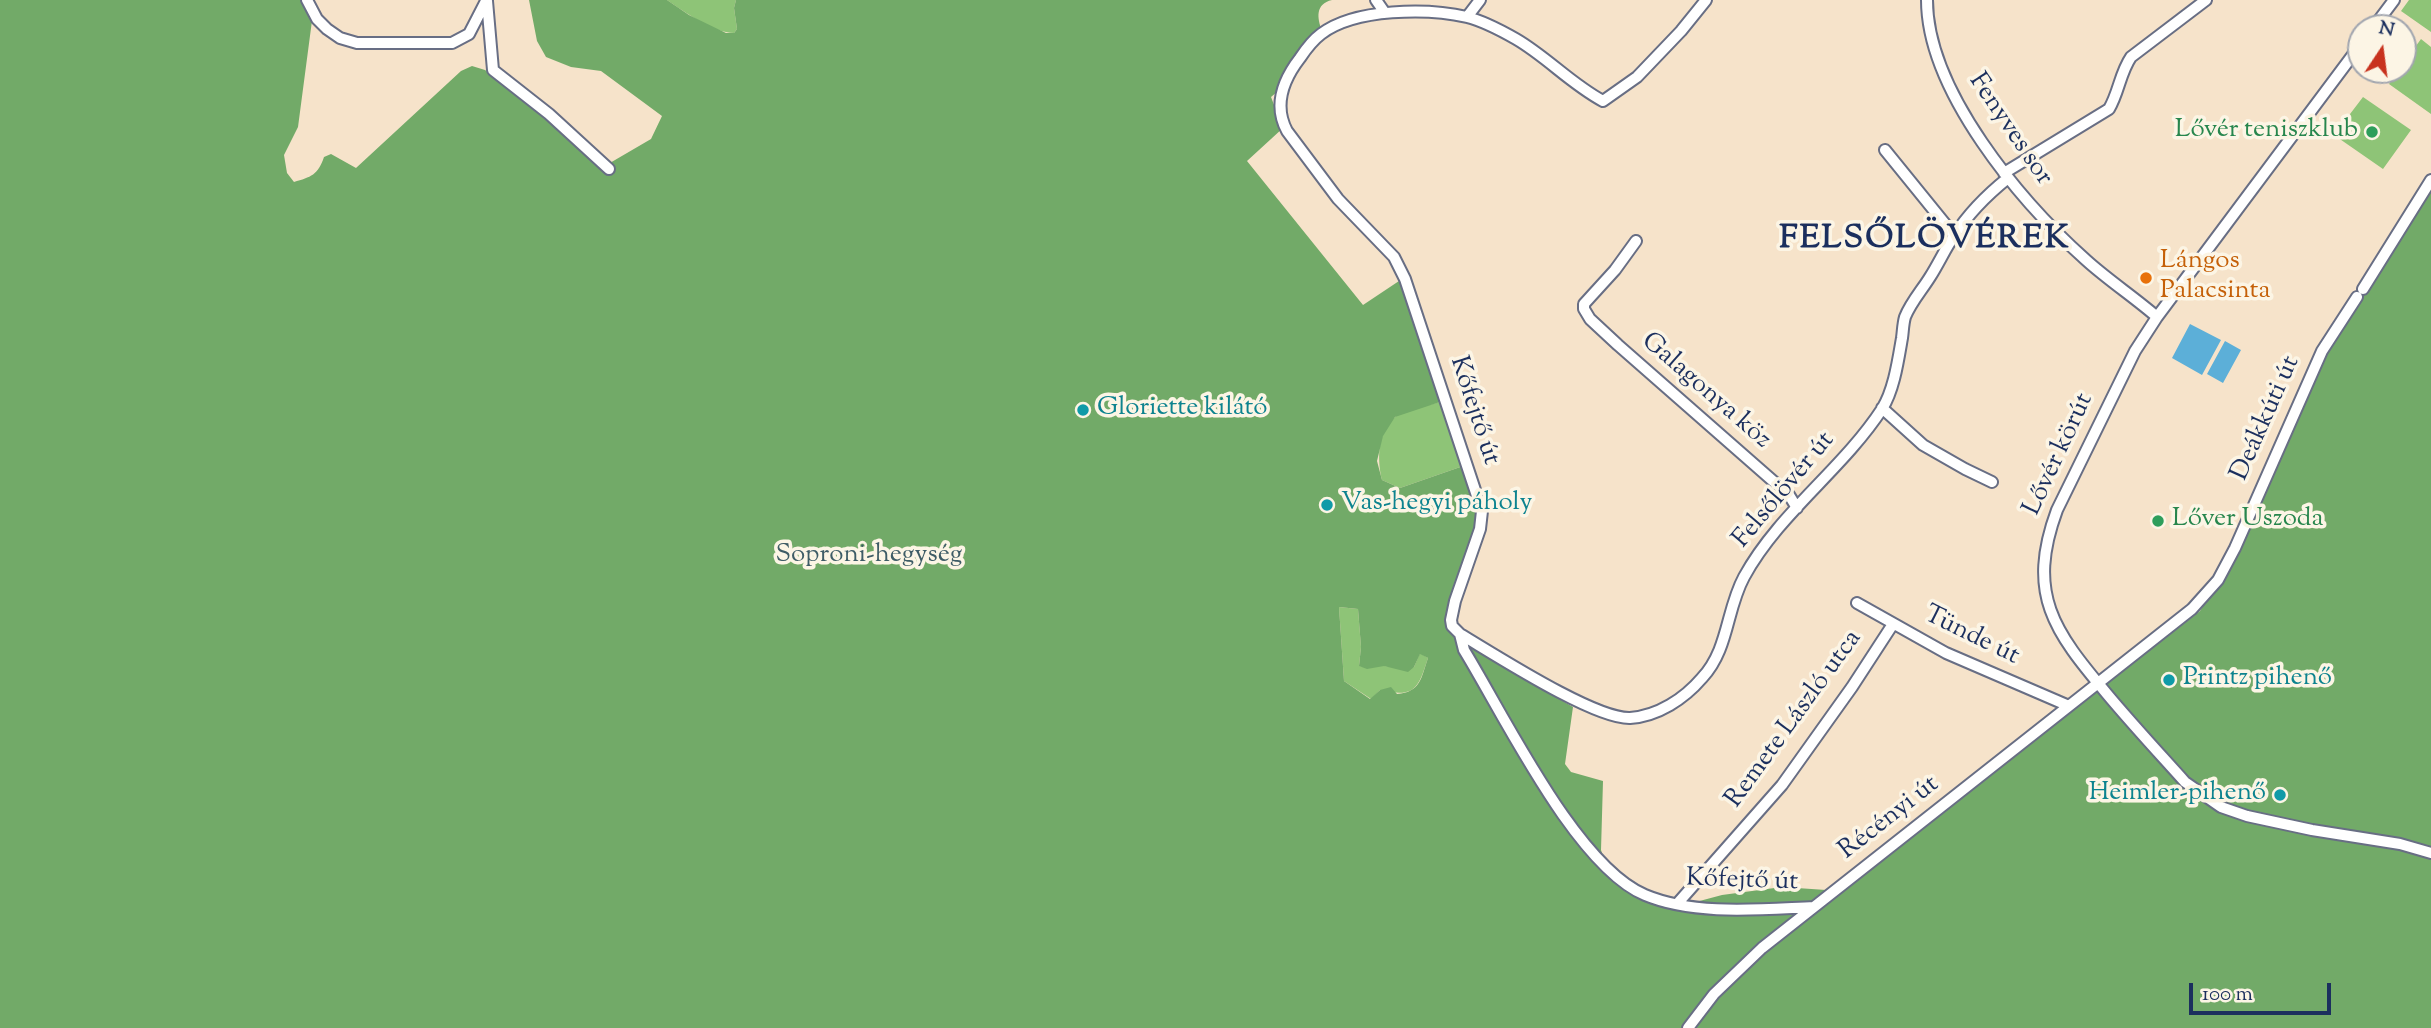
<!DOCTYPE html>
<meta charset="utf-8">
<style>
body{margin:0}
#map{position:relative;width:2431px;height:1028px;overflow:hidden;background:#f6e3ca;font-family:"Sorts Mill Goudy",serif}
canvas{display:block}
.north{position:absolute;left:2347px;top:14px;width:70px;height:70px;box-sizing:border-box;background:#fcf5e5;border:2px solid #a2a6af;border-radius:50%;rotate:13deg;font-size:19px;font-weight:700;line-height:28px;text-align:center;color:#1b2f5e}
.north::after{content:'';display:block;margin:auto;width:24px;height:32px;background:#c8321e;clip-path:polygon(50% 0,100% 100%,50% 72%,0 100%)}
.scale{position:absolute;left:2189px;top:983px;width:142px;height:32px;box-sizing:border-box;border:4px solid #1b2f5e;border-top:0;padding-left:9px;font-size:21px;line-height:24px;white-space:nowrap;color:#1b2f5e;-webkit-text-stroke:5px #fcf5e5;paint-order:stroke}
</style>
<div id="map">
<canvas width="2431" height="1028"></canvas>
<div class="north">N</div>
<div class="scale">100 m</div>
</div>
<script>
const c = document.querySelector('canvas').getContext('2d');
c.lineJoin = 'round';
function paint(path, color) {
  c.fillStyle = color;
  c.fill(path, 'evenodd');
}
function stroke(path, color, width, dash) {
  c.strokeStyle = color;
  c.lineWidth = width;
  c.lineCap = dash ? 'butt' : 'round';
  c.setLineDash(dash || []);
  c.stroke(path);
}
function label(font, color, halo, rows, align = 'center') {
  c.font = font + ' "Sorts Mill Goudy",serif';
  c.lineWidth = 7;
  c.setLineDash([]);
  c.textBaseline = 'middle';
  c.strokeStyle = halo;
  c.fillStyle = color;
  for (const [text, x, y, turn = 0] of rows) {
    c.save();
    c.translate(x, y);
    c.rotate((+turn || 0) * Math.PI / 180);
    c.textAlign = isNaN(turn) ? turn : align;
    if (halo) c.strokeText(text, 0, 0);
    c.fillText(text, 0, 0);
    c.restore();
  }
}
paint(new Path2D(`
 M667,0H736L734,8L737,29L734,33C714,33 683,11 667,0Z
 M2409,0H2431V32L2401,11Z
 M2421,39L2431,47V114L2389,84L2399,70H2403V64Z
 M2363,97L2411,130L2383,169L2334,135Z
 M1443,401L1466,465L1400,488L1382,480C1377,460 1377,432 1395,417C1403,410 1432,405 1443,401Z
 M1339,607L1358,609L1361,647L1359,666C1368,667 1376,665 1384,666C1400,667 1395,672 1414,667L1420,653L1428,658C1418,689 1415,698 1380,690L1371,699L1344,681Z`), '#8ec477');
paint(new Path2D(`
 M0,0H307L313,13L298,127L284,155L287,173L294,182C311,177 318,175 324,157L331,154L356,168L461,71L472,66L485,70L546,115L603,167L651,139L662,116L601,71L571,67L546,57L537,41L529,0H667L689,15L726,33H734L737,29L734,8L736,0H1332C1315,4 1317,18 1322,31L1284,86L1271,97L1283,128L1247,161L1363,305L1399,281L1443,401L1395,417L1383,436L1377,461L1382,480L1400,488L1466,465L1480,502V529L1452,626L1482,654L1573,707L1565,764L1571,772L1603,781L1601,850L1609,874L1677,907L1722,895L1782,887L1841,891L2200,611L2239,550L2327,353L2431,185V1028H0ZM1339,607L1358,609L1361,647L1359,666L1367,669L1384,666L1408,672L1414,667L1420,654L1428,658C1421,678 1421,692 1397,694L1391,687L1380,690L1370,699L1344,681Z`), '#72aa68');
paint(new Path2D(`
 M2190,324L2221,340L2202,375L2172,358Z
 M2225,341L2241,350L2223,383L2207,374Z`), '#5cafd8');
const minor = new Path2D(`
 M307,0L317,19L327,29L340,38L357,43H452L469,34L486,1
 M1376,0L1385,13
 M1706,0L1681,31L1637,77L1603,101C1571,84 1547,57 1516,39C1502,31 1483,21 1467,17C1428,8 1355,8 1321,34C1313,40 1306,49 1300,58C1283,80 1273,105 1287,131L1338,199L1394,257L1405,279L1482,511L1480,529L1455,601L1451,620L1452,626L1460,634L1464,650C1504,715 1576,866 1645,895C1695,916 1762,909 1814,907
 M1927,0C1927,91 2021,202 2086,260C2108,280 2134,297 2157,317
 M487,1L493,70L549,114L609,169
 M1467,17L1480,0
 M2373,28L2394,0
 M2361,44L2157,317L2135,351L2057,510C2026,594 2054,631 2107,694C2132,724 2159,753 2185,782L2221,807L2247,816L2312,830L2400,844L2431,853
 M1885,150L1954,235
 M2004,173L2109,109C2119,92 2120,73 2131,57L2206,0
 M1636,241L1615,270L1584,304V309L1590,319L1618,345L1789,495L1797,508
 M2363,289L2431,180
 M1882,408L1923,445L1965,469L1992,482
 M1857,603L1946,653L2069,706
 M1460,634C1494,654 1594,719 1630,718C1658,716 1684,699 1702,678C1729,649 1726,610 1744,577C1779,513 1842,470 1882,409C1894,390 1898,361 1902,338C1903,331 1903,324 1905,317C1911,302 1922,290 1930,277C1939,263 1945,249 1954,236C1968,214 1988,194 2008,178
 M1677,904L1782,785L1852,687L1893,624
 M1688,1028L1714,994L1762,948L2192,609L2218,580L2235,548L2322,351L2357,297`);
stroke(minor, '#686e84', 14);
stroke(minor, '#fff', 10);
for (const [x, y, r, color] of [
 [2372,132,7,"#2e9e5b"],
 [2146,278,7,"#e8710a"],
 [1083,410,7,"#0f9aa8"],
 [1327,505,7,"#0f9aa8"],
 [2158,521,7,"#2e9e5b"],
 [2169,680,7,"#0f9aa8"],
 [2280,795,7,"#0f9aa8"]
]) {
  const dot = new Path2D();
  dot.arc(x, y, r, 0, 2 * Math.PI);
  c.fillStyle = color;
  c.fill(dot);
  stroke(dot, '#fcf5e5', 2.5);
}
label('26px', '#1b2f5e', '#fcf5e5', [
 ["Fenyves sor",2009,130,56],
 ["Galagonya köz",1705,392,41],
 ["Kőfejtő út",1473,411,72],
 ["Deákkúti út",2267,419,-66],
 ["Lővér körút",2060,455,-65],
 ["Felsőlövér út",1785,491,-50],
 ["Tünde út",1971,637,26],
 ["Remete László utca",1795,720,-54],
 ["Récényi út",1890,819,-38],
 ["Kőfejtő út",1742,882,2]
]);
label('26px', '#27864d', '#fcf5e5', [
 ["Lővér teniszklub",2358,132],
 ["Lőver Uszoda",2172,521,"left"]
], 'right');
label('26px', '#c56008', '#fcf5e5', [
 ["Lángos",2160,263],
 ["Palacsinta",2160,293]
], 'left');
label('26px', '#0d838f', '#fcf5e5', [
 ["Gloriette kilátó",1097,410],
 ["Vas-hegyi páholy",1341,505],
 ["Printz pihenő",2183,680],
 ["Heimler-pihenő",2266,795,"right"]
], 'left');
label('26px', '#3e5c66', '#fcf5e5', [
 ["Soproni-hegység",869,557]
]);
c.letterSpacing = '2px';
label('bold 33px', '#1b2f5e', '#fcf5e5', [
 ["FELSŐLÖVÉREK",1925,241]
]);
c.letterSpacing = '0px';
</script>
